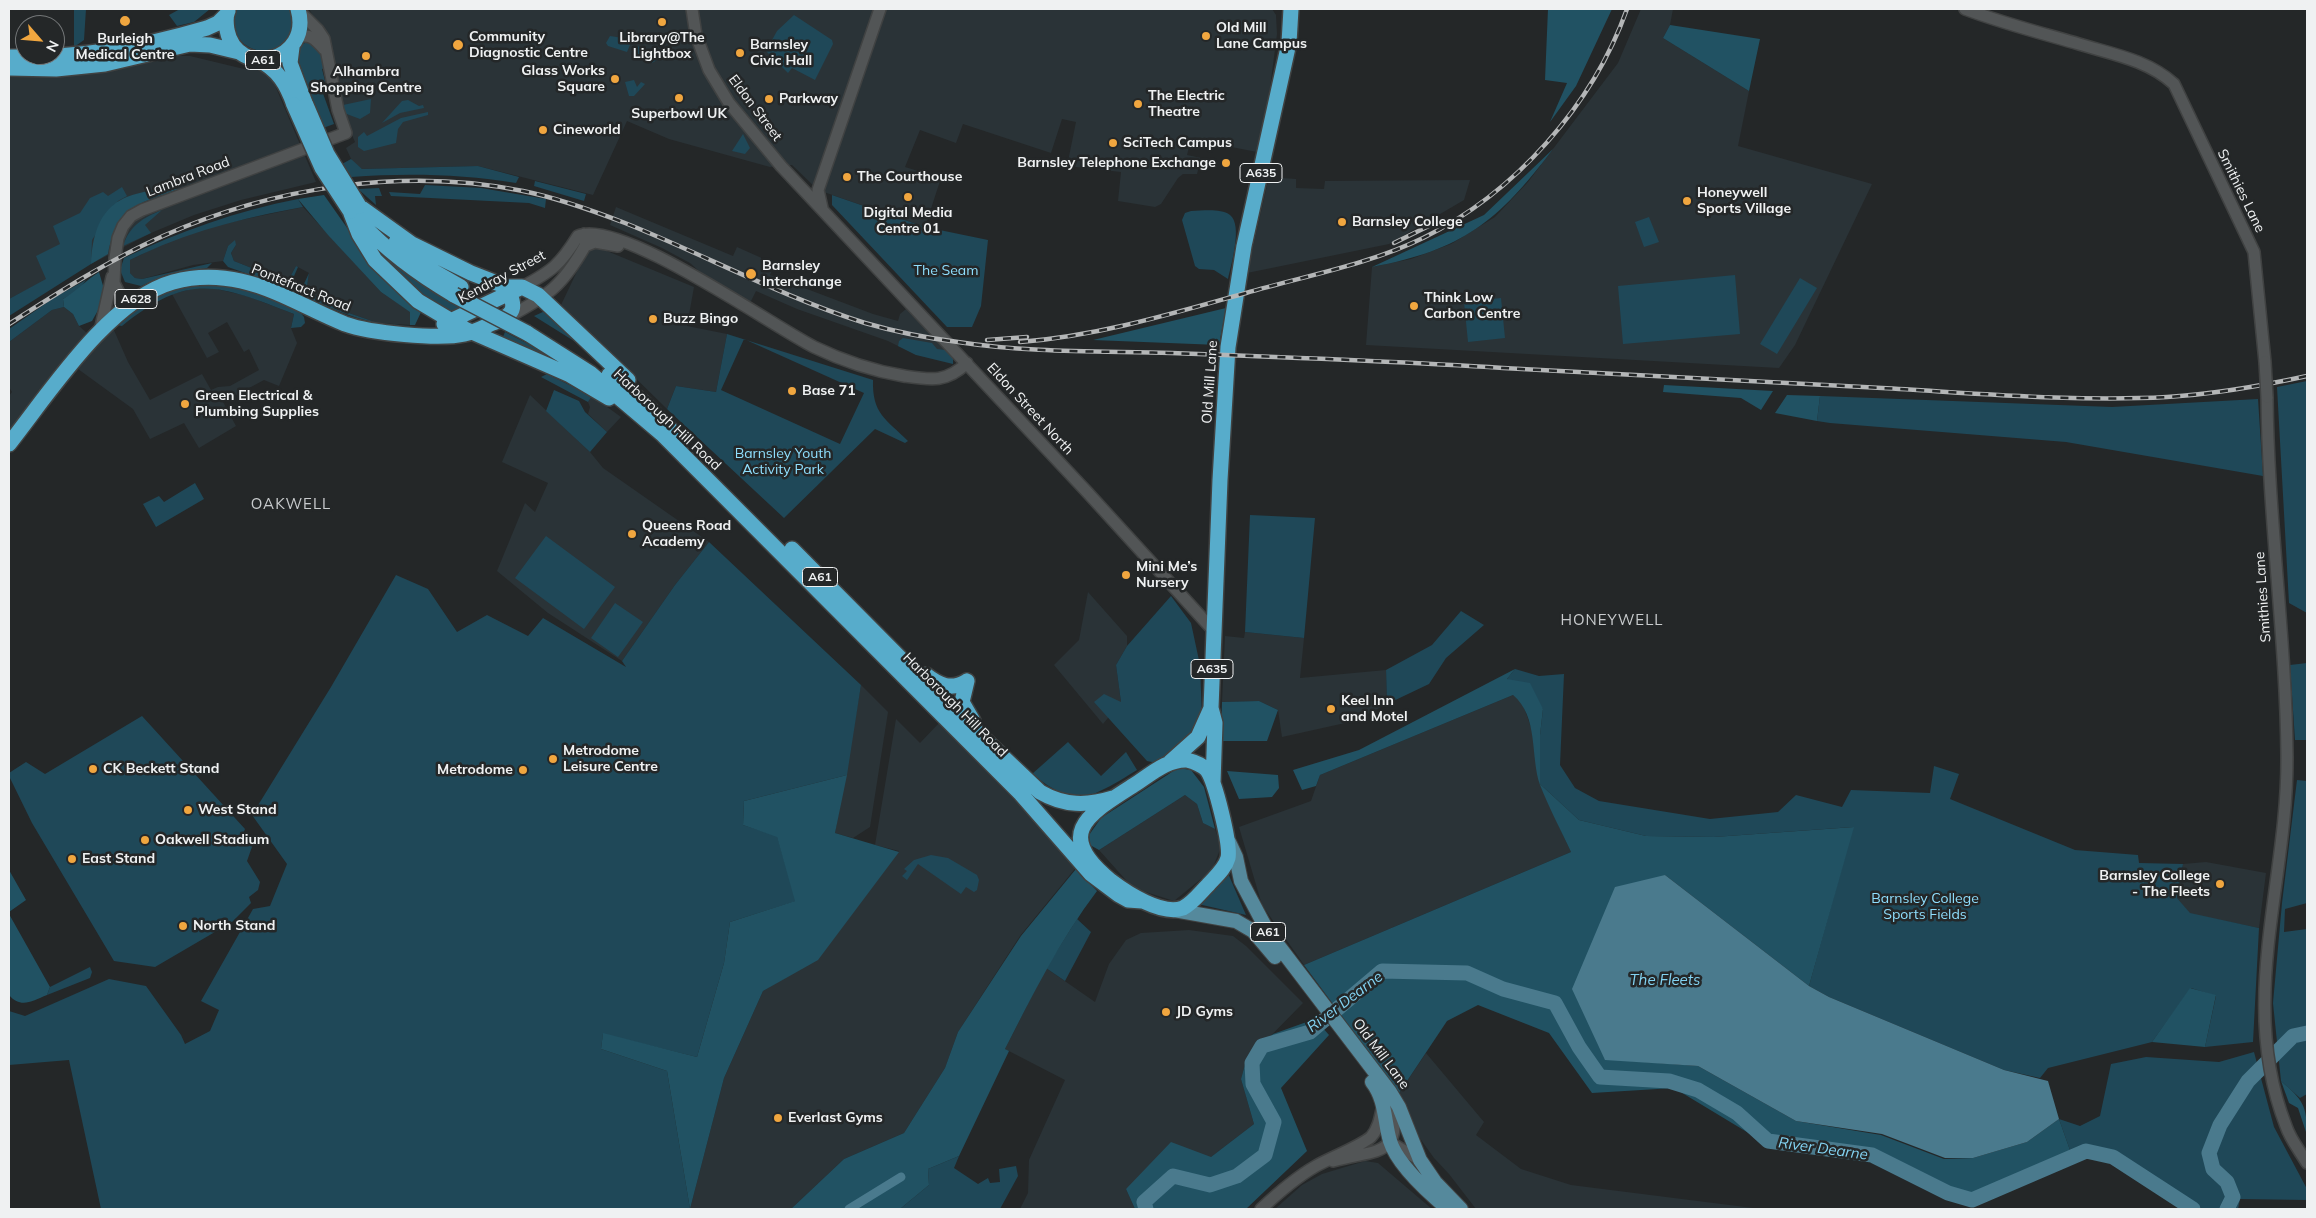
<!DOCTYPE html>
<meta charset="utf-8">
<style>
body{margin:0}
#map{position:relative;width:2316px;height:1218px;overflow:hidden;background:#242728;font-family:Mulish,sans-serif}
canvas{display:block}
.frame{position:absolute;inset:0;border:10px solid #eff1f2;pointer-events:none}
.north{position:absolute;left:15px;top:15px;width:50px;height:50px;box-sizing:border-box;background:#242728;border:1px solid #757879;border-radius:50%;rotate:117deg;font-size:14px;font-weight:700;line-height:20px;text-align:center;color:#eff1f2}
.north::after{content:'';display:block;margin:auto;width:18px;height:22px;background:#f0a63f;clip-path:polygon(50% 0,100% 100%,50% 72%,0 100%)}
</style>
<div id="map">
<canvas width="2316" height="1218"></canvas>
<div class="frame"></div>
<div class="north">N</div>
</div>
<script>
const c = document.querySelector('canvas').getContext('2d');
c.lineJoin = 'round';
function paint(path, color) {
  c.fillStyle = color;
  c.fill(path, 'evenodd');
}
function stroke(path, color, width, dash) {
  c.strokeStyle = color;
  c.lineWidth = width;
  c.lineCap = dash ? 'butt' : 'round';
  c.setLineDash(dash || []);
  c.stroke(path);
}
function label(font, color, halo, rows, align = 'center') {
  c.font = font + ' Mulish,sans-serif';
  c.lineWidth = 5;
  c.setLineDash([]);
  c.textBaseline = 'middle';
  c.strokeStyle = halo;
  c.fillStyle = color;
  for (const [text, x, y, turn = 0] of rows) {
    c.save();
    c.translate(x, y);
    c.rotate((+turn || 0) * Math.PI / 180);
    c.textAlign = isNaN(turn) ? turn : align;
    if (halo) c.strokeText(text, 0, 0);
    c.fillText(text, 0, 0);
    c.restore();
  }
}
paint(new Path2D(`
 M309,9H1272L1276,15L1277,34L1265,126L1257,152L1191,139L1187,155L1201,158L1197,174H1183L1178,178L1161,204L1155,207L1118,201L1121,172L1067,166L1076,122L1062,119L1051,153L963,124L956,143L920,130L905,167L941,178L925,227L818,190L792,165L770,167L669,139L627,121L593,195L478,166L362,169L353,163L346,148L355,142L343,114L326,38Z
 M1641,9H1673L1670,25L1663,38L1749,91L1738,146L1872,184L1795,345L1779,368L1366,345L1372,267L1411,259L1451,244L1495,217L1528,182L1618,63Z
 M173,56H190L244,69L256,67L268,73L274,83L316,182L241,200L194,215L151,233L91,264L86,260L9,299V77L70,75L113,70Z
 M1269,177L1296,179V188L1324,189L1325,181L1470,180L1464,200L1389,244L1247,273Z
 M303,207L381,292L411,312L410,325L378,323L346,312L311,294L307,287L309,273L296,266L289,279L282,280L234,261L231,253L236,245L228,246L223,261L193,265L142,279L135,278L130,273V260L169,241L217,225Z
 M616,207L733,256L737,247L775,264L770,275L873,314L898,321L900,314L906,309L952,357L916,355L888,341L797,309L756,291L750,303L712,283L690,263L662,248L610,225Z
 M590,244L694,287L687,326L727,334L716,392L676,386L667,409L561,305Z
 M200,287H208L247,296L294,314L291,328L297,343L279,386L264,380L223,402L236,426L199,448L184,423L150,439L133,409L78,369L113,328L128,362L150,400L202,374L211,390L218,387L230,386L259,370L249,349L244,352L227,322L208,333L219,352L207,358L172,294Z
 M64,307L73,314L79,326L88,334L9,432V396L12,392L9,387V342L52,310Z
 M530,395L590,452L603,468L709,542L675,585L622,661L548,613L497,571L525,503L535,512L548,483L502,462Z
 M592,396L621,417L607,432L588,414L590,407L588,402Z
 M1088,592L1127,636V646L1116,665L1121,702L1103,724L1054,665L1079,640Z
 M1245,632L1304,638L1300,678L1386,670L1387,704L1354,721L1282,737L1278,710L1259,701L1222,702L1225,636L1244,638Z
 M861,685L888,712L870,827L853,838L835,833Z
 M1513,695L1522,702L1532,730L1540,784L1571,852L1304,965L1262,905L1239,827L1311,801L1320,775Z
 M896,719L920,743L939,723L1078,865L1020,936L958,1032L945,1068L904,1133L844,1159L791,1209H690L724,1078L763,991L788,976L899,851L875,845Z
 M1185,795L1197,804L1203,823L1215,829L1221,847L1212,870L1174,901L1133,888L1099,850Z
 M2206,862L2266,873L2259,928L2190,914L2177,898L2183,864Z
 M1189,930L1233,936L1246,946L1303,1003L1246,1061L1241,1079L1254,1124L1211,1157L1126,1189L1135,1209H1020L1028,1193L1029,1160L1065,1080L1005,1049L1046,968L1095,1002L1109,964L1126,940L1141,933Z
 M1426,1053L1484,1122L1476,1135L1521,1169L1571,1185L1761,1209H1476L1449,1174L1434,1158L1409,1123L1399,1093Z
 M1365,1161L1378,1163L1432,1209H1275L1302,1185L1322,1174Z`), '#2a3337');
paint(new Path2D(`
 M74,9H86L84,40L74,47Z
 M180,9H210L194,22L177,26L169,15Z
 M236,9H289C293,17 293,27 289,35C272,69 221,44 236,9Z
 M794,15L832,40L833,44L815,80L792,68L788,73L766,51L777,31Z
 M610,36L623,38L630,45L627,52L608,46L606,43Z
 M307,42C322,44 322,55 325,68L322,69L325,81L321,88L334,124L323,128L296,54L299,46Z
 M635,46C645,47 651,52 661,53L662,57L652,63L631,52Z
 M634,80L637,87L641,82L645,84L634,96H629L625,82Z
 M371,99L370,113L360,119L344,113L343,105Z
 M408,100L419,106L423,105L424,108L400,113L382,123L402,101Z
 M428,112V115L403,122L398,129L396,143L364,151L358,147V137L364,132L367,136L401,118Z
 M743,134L750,148L745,154L732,151Z
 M351,159L362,169L478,166L519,177L516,183C461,174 406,173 351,177L342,164Z
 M535,181L586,194L584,201L534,186Z
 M425,185L481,188L546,199L545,208L529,203L391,196L389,192L420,194Z
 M122,187L127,196L118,201L92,240L91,264L9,316V299L46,279L36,256L60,244L53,226L80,213L90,198L103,192L108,196Z
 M379,188L382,196H375L376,205L358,189Z
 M832,195L925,227L988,240L981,306L972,327H947L832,205Z
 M298,199L303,207C239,219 189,231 130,260V273L135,278L142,279L212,263L207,268L166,275L141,286L125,282L120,270L124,258C180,231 237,211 298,199Z
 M162,210L145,225L151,233L123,246C130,225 143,218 162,210Z
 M1191,211C1203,211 1220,208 1230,215C1243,225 1231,265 1228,279L1214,270L1199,269L1195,266L1182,220L1185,213Z
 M1649,217L1659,242L1644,247L1635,222Z
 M235,240L236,245L231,253L234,261L282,280L289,279L296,266L298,267L291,283L285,287L228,267L223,261L228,246Z
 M377,253L429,289L461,307L448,314L417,293Z
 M309,273L307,287L311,294L346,312L378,323L411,326C365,324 346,315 305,297L303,286Z
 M1735,275L1740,334L1623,344L1618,286Z
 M1800,278L1817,288L1777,354L1760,344Z
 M86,280L79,290L63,299L64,307L52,310L9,342V329L55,297Z
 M208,284C242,286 269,298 299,311L304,317L305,323L301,327L291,328L294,314C219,285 190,271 122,326L116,325C147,298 167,288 208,284Z
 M1501,298L1505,338L1468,342L1464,302Z
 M545,311L590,351L534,316Z
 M505,332L571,366L502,339Z
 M727,334L873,380C872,414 886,419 908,441L905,443L875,429L784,518L667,409L676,386L716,392ZM744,339L864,393L840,444L721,390Z
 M903,338L932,343L937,349L945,350L953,358V364L916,355L898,346L899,341Z
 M547,374L592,396L588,402L541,377Z
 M2307,381V613L2289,603L2277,387Z
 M554,390L579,401L585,412L607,432L590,452L546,411Z
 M1820,396L2112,407L2258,399L2263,476L2066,442L1830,423L1817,421Z
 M195,483L204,499L156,527L143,504L159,496L164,502Z
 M1250,515L1315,518L1304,638L1245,632Z
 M546,536L615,587L584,629L515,578Z
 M709,542L861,685L847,775L744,801L743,825L777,836L796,901L730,922L724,963L697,1057L603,1034L601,1049L667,1071L690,1209H101L69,1060L9,1065V1011L25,1016L109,979L146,986L181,1035L185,1044L210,1031L219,1010L201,1001L253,909L270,906L287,864L252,815L331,687L396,575L428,589L457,632L487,615L528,636L543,618L626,667L622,661L675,585Z
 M1171,596L1191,623L1200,665L1202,718L1189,742L1157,763L1147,761L1094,702L1104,694L1121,702L1116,665L1127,646Z
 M615,603L643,622L618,657L591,638Z
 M1461,611L1484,625L1446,658L1429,684L1387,704L1386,670L1432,645Z
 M2307,663V740H2295L2290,665Z
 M1515,669L1539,676L1564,674L1560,765L1575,788L1599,801L1710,819L1778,812L1796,795L1842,807L1851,790L1930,793L1934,766L1959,774L1950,799L2075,850L2138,855L2139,863L2183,864L2177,898L2190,913L2259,928L2253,1042L2205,1047L2216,996L2191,988L2152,1042L2048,1068L2040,1078L2004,1070L1829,997L1809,986L1853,827L1714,837L1646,836L1579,820L1540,784V735L1543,709L1507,679Z
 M142,716L245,829L242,837L253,844L247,861L260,882L258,890L249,897L251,903L232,922L155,967L114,961L32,823L9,776V773L26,762L45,774Z
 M1068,742L1101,776L1126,752L1137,770C1124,778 1092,799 1077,797C1060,795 1045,784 1032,774Z
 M2297,780L2307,781V903L2285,909L2284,932L2307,929V1094L2300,1098L2281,1081L2273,1003L2282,903Z
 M931,855L948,858L977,875L979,880L977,890L974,892L966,887L961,894L918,864L907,880L902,876L907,871L904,869L914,860Z
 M1227,871L1246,915L1198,904Z
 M1077,919L1091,932L1065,981L1046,968Z
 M90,967L92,972L90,978L47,995L50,987Z
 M2254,1052L2274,1127L2307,1189V1200L2240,1199L2238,1209H2203L2087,1146L2071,1153L2059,1119L2080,1126L2100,1116L2111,1064L2146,1057L2219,1062Z
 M959,1156L954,1168L978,1184L988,1178L990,1183L1000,1182L999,1169L1016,1166L1018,1176L1000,1209H900L929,1185L928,1169Z`), '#1f4858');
paint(new Path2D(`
 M1548,9H1612L1576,86L1550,122L1567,83L1545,80Z
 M1670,25L1760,39L1749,91L1663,38Z
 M1553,149C1498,222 1462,250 1372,267L1484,215Z
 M178,189C136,205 118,205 108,254L91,264C94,204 121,190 178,189Z
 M324,195L376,269L422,310L415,325H410V312L381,292L328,235L298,199Z
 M99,272L106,296L92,321L79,326L73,314L64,307L63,299C77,291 86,280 99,272Z
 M1226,308L1219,345L1093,340Z
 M1664,385L1773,391L1761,410L1741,398L1663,392Z
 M1787,395L1820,396L1817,421L1775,413Z
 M1515,669L1507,679L1530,683L1543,709L1540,735V784L1579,820L1646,836L1714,837L1854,827L1809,986L1665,875L1605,1059L1698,1066L1796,1121L1881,1135L1944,1159L1973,1158L2027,1142L2059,1119L2071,1153L1972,1200L1948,1193L1872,1155L1770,1146L1674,1088L1592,1093L1549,1033L1478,1005L1447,1021L1399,1093L1304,965L1571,852C1561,830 1549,808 1540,785C1530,756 1539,717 1513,695L1320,775L1316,786L1302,790L1293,770L1359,750Z
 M1259,701L1278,710L1267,741H1221L1222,702Z
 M1178,768L1191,770L1204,787L1215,829L1203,823L1197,804L1185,795L1099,850L1090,845L1089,835L1101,818Z
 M1227,771L1278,775L1279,788L1272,797L1239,799Z
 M847,775L835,833L899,852L818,960L763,991L724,1078L690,1209L667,1071L601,1049L603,1033L697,1057L724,963L730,922L795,901L777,837L743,825L744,801Z
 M1076,869L1097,891C1060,940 1033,994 1005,1049L1009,1051L959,1156L928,1169L929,1185L900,1209H791L844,1159L904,1133L945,1068L958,1032L1021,936Z
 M9,870L26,900L9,912Z
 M9,914L50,987L47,995C32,1001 21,1009 9,995Z
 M2190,988L2216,995L2205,1047L2152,1042Z
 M1315,1019L1329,1035L1281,1088L1307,1151L1246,1209H1135L1126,1189L1171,1142L1211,1157L1254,1124L1241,1079L1246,1061L1273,1034Z
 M2281,1081C2303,1100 2307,1105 2307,1135L2298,1108L2289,1103Z`), '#215263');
paint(new Path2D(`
 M1665,875L1809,986L1829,997L2004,1070L2048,1081L2059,1119L2027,1142L1973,1158H1945L1882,1134L1796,1121L1698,1066L1605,1060L1572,989L1615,887Z`), '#4a7a8d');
stroke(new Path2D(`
 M849,1209L901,1177`), '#4a7a8d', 9);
stroke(new Path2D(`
 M1146,1209L1144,1202L1173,1176L1210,1185L1237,1176L1265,1155L1274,1122L1253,1084L1252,1063L1262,1046L1310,1032L1382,971L1467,973L1503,989L1555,1003L1579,1047L1600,1077L1669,1081L1698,1090L1737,1113L1768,1141L1872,1155L1948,1193L1972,1200L2086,1151L2113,1157L2193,1209
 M2227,1209L2233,1197L2227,1182L2213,1169L2209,1153L2220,1125L2248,1081L2293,1036L2307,1033`), '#4a7a8d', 15);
const minor = new Path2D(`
 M692,9L696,35L709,70L729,103L781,166L1088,493L1213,630
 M1965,9C2002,23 2041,33 2079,44C2112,54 2148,60 2174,84L2254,252L2265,362
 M298,37C310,33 316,40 324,49
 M822,208L818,190L880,9
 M585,246L595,242L618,246
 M522,287C552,271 560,265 578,236C618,217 772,326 814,347C843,361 873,371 904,376C931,380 946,383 967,363
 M130,303L119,293L114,283L115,258L118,238L123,226L131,216L142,210L346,133L338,110L324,39L318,30L298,10
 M510,316C549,295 562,286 585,246L586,242L584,234
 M100,331L112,277
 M2267,397C2268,517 2286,636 2287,756C2288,883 2237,1001 2286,1126C2290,1139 2300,1151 2307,1163
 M1391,1143L1420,1160
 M1333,1161C1379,1148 1402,1159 1392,1099
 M1261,1209C1278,1193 1295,1178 1316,1166C1330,1158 1361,1146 1371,1137C1378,1129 1380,1119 1382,1109`);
const major = new Path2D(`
 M1229,842L1236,857L1241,881L1268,932L1390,1092L1399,1107L1420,1160L1435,1182L1461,1209
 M1174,910L1236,921L1253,931L1275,957
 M1372,1082C1386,1100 1384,1121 1390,1141C1397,1164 1430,1194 1448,1209`);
const highway = new Path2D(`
 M228,11C225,17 226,23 227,30C237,80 313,62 298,9
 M292,47L290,63L305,103
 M9,57C80,58 139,48 207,28L218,23L226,15
 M258,60C278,69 287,85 294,105
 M9,68L56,69L105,64L190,44L210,45L239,52
 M359,206L412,244L471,273L507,287H522L538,295L628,380
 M350,211L359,234L375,260L418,301L465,329L570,375L609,398
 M359,221C387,251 418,274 454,295
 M396,242L426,267L461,287
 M444,324L518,289
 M527,333L590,373L662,434L1021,794L1091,874L1119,895L1128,900L1142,901
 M609,375L645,404L672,431
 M9,444C50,392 109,300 173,282C195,276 219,276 241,281C277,289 310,310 345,324C370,333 439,340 465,334C475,332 484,327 493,323C515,314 517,309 507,287
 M792,549L923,681L1040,792C1064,806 1087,806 1113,798
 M926,675C939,685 951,691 967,681
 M967,681L962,702L973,721
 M1211,708L1215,723L1213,783
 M1187,760C1195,762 1201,764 1207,770C1215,781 1231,845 1228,858C1225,869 1215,877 1208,885C1200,893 1193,903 1183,908C1162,916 1127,893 1111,881C1053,834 1087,815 1134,785C1150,775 1167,759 1187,760Z
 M1170,762L1198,737L1211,708L1220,480L1228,347L1244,246L1289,43L1291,9`);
stroke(minor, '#404242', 14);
stroke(major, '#404242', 16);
stroke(highway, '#404242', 18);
stroke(minor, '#525556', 11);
stroke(major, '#55899c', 14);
stroke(highway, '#57accb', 15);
const rail = new Path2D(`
 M1394,243L1441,220
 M9,324C59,292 109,260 163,236C273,187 404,167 523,191C558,198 591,210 625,223C705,255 782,297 865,323C896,332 927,338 958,342C1029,353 1100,351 1171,353C1282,357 1393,361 1503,368C1629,375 1756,381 1882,388C1974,393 2075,402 2167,397C2214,394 2261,386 2307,376
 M987,340L1027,337
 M1020,342C1098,336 1171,314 1246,293C1304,276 1368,265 1423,238C1515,193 1593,105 1627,9`);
stroke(rail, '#b4b6b7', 4.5);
stroke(rail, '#242728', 2.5, [8]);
const minorBridge = new Path2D(`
 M2265,362L2267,397`);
const highwayBridge = new Path2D(`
 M294,105L322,168L350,211
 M306,105L327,154L359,206
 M454,295L527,333`);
stroke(minorBridge, '#404242', 14, []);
stroke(highwayBridge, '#404242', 18, []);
stroke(minorBridge, '#525556', 11);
stroke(highwayBridge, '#57accb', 15);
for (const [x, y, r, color] of [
 [125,21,6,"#f0a63f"],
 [662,22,5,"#f0a63f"],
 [1206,36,5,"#f0a63f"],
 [458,45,6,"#f0a63f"],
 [740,53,5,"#f0a63f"],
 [366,56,5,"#f0a63f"],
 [615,79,5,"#f0a63f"],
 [679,98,5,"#f0a63f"],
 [769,99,5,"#f0a63f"],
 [1138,104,5,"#f0a63f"],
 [543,130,5,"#f0a63f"],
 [1113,143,5,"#f0a63f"],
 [1226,163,5,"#f0a63f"],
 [847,177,5,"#f0a63f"],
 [908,197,5,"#f0a63f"],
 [1687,201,5,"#f0a63f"],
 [1342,222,5,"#f0a63f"],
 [751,274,6,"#f0a63f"],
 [1414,306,5,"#f0a63f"],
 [653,319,5,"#f0a63f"],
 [792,391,5,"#f0a63f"],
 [185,404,5,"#f0a63f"],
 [632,534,5,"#f0a63f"],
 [1126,575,5,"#f0a63f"],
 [1331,709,5,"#f0a63f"],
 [553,759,5,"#f0a63f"],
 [93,769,5,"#f0a63f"],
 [523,770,5,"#f0a63f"],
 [188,810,5,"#f0a63f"],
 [145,840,5,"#f0a63f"],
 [72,859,5,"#f0a63f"],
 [2220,884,5,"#f0a63f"],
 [183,926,5,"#f0a63f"],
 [1166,1012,5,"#f0a63f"],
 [778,1118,5,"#f0a63f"]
]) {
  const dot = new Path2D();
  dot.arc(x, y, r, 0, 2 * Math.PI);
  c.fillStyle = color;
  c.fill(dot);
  stroke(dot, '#242728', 2);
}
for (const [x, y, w] of [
 [263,60,35],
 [1261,173,42],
 [136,299,42],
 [820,577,35],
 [1212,669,42],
 [1268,932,35]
]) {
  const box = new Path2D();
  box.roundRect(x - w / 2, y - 9.5, w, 19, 4);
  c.fillStyle = '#242728';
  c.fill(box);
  stroke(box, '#eff1f2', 1);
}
label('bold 12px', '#eff1f2', null, [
 ["A61",263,60],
 ["A635",1261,173],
 ["A628",136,299],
 ["A61",820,577],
 ["A635",1212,669],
 ["A61",1268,932]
]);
label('bold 14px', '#eff1f2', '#242728', [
 ["Old Mill",1216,28],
 ["Lane Campus",1216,44],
 ["Community",469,37],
 ["Diagnostic Centre",469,53],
 ["Library@The",662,38,"center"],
 ["Lightbox",662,54,"center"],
 ["Burleigh",125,39,"center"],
 ["Medical Centre",125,55,"center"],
 ["Barnsley",750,45],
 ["Civic Hall",750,61],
 ["Glass Works",605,71,"right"],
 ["Square",605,87,"right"],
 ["Alhambra",366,72,"center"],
 ["Shopping Centre",366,88,"center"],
 ["The Electric",1148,96],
 ["Theatre",1148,112],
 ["Parkway",779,99],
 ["Superbowl UK",679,114,"center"],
 ["Cineworld",553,130],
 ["SciTech Campus",1123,143],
 ["Barnsley Telephone Exchange",1216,163,"right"],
 ["The Courthouse",857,177],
 ["Honeywell",1697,193],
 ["Sports Village",1697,209],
 ["Digital Media",908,213,"center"],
 ["Centre 01",908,229,"center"],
 ["Barnsley College",1352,222],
 ["Barnsley",762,266],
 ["Interchange",762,282],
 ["Think Low",1424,298],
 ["Carbon Centre",1424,314],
 ["Buzz Bingo",663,319],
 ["Base 71",802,391],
 ["Green Electrical &",195,396],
 ["Plumbing Supplies",195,412],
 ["Queens Road",642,526],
 ["Academy",642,542],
 ["Mini Me’s",1136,567],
 ["Nursery",1136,583],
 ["Keel Inn",1341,701],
 ["and Motel",1341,717],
 ["Metrodome",563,751],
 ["Leisure Centre",563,767],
 ["CK Beckett Stand",103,769],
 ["Metrodome",513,770,"right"],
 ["West Stand",198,810],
 ["Oakwell Stadium",155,840],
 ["East Stand",82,859],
 ["Barnsley College",2210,876,"right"],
 ["- The Fleets",2210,892,"right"],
 ["North Stand",193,926],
 ["JD Gyms",1176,1012],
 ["Everlast Gyms",788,1118]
], 'left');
label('14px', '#eff1f2', '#242728', [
 ["Eldon Street",755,108,53],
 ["Lambra Road",188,177,-21],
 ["Smithies Lane",2241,191,64],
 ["Kendray Street",502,277,-28],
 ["Pontefract Road",301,288,22],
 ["Old Mill Lane",1210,382,-86],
 ["Eldon Street North",1030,409,47],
 ["Harborough Hill Road",667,420,43],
 ["Smithies Lane",2263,597,-94],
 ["Harborough Hill Road",955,705,45],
 ["Old Mill Lane",1381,1054,53]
]);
label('14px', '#8fdffe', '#242728', [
 ["The Seam",946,271],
 ["Barnsley Youth",783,454],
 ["Activity Park",783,470],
 ["Barnsley College",1925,899],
 ["Sports Fields",1925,915]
]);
c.letterSpacing = '1px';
label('15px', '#c8cbcd', '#242728', [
 ["OAKWELL",291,504],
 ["HONEYWELL",1612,620]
]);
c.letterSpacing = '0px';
label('italic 15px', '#83d3f2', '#242728', [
 ["The Fleets",1665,980],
 ["River Dearne",1345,1002,-37],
 ["River Dearne",1823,1149,8]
]);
</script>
